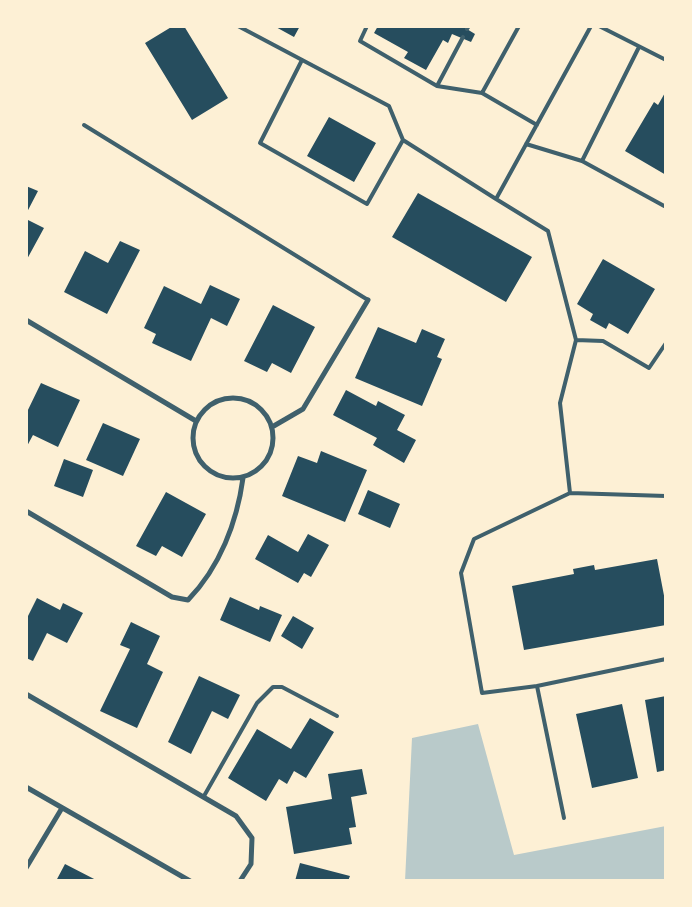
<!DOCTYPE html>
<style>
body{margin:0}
#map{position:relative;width:692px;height:907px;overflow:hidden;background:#fdf0d5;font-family:Merriweather,serif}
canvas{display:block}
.frame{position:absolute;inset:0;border:28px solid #fdf0d5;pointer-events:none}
</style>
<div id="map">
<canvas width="692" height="907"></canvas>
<div class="frame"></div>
</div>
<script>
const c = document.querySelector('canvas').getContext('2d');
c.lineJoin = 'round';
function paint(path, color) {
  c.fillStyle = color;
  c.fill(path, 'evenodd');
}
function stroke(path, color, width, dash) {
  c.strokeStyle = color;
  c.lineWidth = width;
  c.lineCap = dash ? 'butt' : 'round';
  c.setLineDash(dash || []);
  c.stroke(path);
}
paint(new Path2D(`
 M478,724L514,855L666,826V881H405L412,738Z`), '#b9caca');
paint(new Path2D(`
 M173,26H184L228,98L192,120L145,43Z
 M274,26H300L294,37Z
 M378,26H462L475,34L471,42L452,34L448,43L443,40L426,70L404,58L408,52L374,33Z
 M666,91V175L625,151L654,102L658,105Z
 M329,117L376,143L354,182L307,156Z
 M26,186L38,191L26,214Z
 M418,193L532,257L506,302L392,237Z
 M26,219L44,228L26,261Z
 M120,241L140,250L107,314L64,292L85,251L108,263Z
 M603,259L655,289L628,334L609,323L606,329L590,320L593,314L577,304Z
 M210,285L240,299L227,326L211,318L191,361L152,343L156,334L144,328L164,286L201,304Z
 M273,305L315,327L291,373L272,363L267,372L244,361Z
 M378,327L416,343L422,329L445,339L437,357L442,359L422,406L355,378Z
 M41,383L80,400L58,447L33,435L26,448V414Z
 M346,390L376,406L378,401L405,415L397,430L416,440L404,463L373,445L377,438L333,415Z
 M103,423L140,439L123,476L86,460Z
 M321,451L367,470L345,522L282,496L298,456L317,463Z
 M64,459L93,470L83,497L54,486Z
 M368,490L400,504L390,528L358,514Z
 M166,492L206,514L182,557L162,546L156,556L136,546Z
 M308,534L329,545L311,577L304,573L298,583L255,559L268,535L298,552Z
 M657,559L666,606V625L524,650L512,586L574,574L573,569L594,565L595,570Z
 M230,597L259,610L260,606L282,615L270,642L220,620Z
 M37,598L60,610L63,603L83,613L67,643L47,633L33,661L26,658V620Z
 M293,616L314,628L302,649L281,636Z
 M131,622L160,636L147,664L163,672L137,728L100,711L130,649L120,645Z
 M199,676L240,695L228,719L212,711L191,754L168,742Z
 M666,696V770L657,772L645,700Z
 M622,704L638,778L592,788L576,714Z
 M310,718L334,732L306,778L294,771L287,784L279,779L266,801L228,778L257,729L291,749Z
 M362,769L367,794L351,797L356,827L349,828L352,844L294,854L286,807L332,799L328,774Z
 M300,863L350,876L348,881H295Z
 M65,864L98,881H56Z`), '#264d5e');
stroke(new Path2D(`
 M238,26L389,106L403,140L496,199L591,26
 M367,26L360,41L437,86L463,37
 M519,26L482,93L537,125
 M599,26L666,60
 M467,29L469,26
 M302,60L260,143L367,204L403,140
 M437,86L482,93
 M84,125L368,300
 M526,144L582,161L666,207
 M582,161L639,47
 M496,199L548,231L576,340L560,403L570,493L474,539L461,573L482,693L537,686L564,818
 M576,340L603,341L649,368L666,343
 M570,493L666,496
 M537,686L666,659
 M204,796L257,703L273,687H282L337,716`), '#3f606c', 4);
stroke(new Path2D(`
 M26,320L196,421
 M193 438a40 40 0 1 1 80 0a40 40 0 1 1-80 0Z
 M272,427L303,409L368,300
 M26,511L172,597L188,600C220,567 237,522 243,478
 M26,694L236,816L252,838L251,864L240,881
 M26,787L190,881
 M26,868L62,808`), '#3f606c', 5);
</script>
